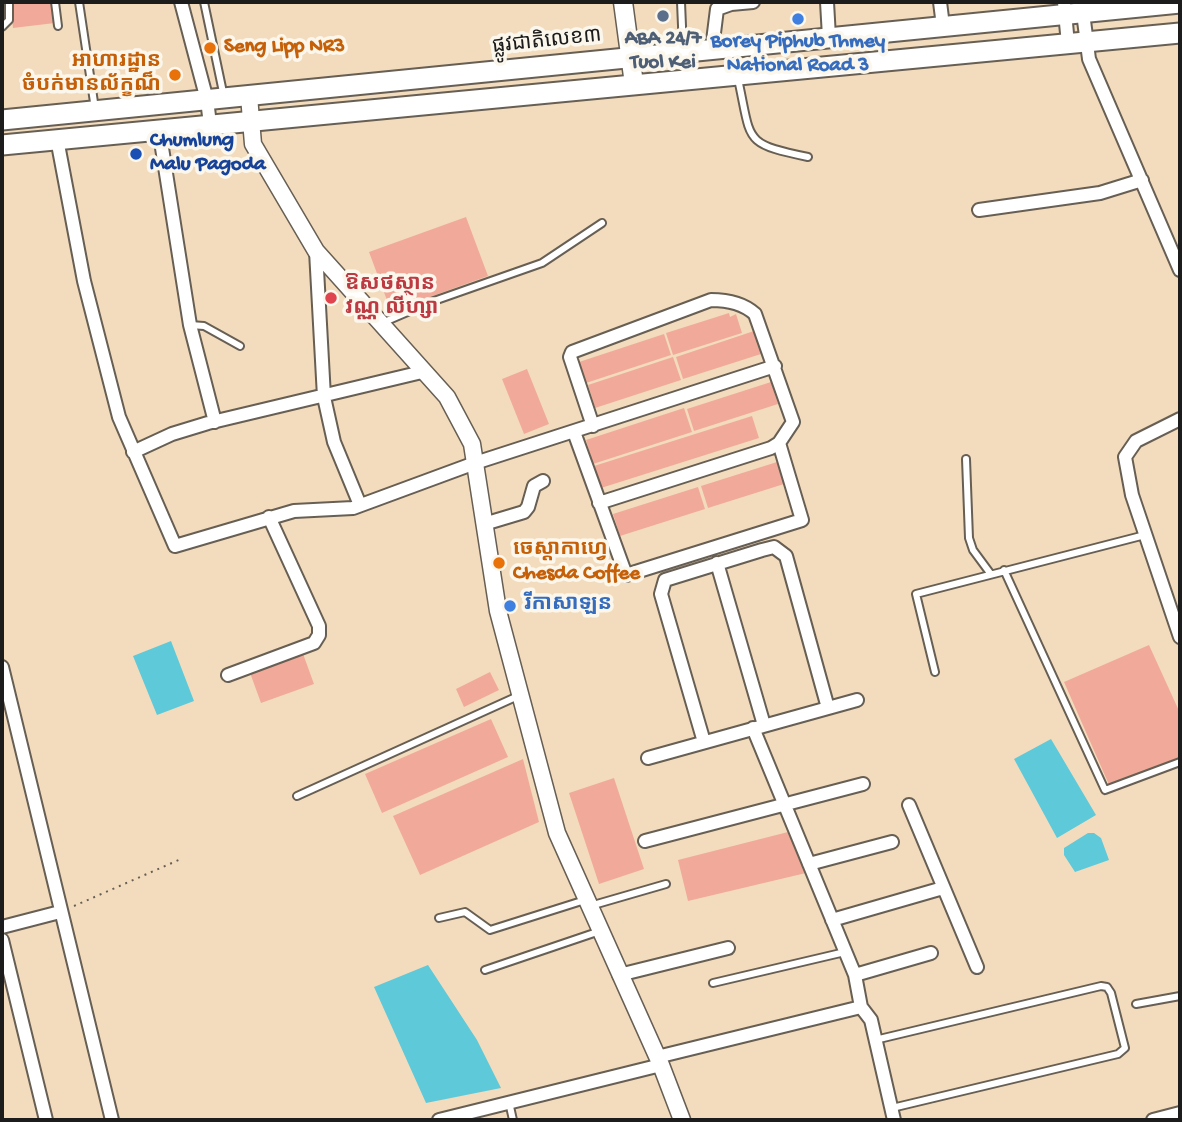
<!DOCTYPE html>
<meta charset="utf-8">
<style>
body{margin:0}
#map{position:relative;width:1182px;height:1122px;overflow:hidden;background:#f3dcbd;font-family:"Gochi Hand",sans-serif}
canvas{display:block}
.frame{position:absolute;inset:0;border:4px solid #1c1c1c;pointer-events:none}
</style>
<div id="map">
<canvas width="1182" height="1122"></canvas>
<div class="frame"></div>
</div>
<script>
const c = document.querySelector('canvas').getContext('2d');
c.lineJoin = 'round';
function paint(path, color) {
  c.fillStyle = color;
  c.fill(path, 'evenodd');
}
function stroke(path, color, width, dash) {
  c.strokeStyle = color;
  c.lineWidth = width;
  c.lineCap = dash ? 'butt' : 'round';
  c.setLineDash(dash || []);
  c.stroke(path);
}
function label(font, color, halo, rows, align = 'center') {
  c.font = font + ' "Gochi Hand","Noto Sans Khmer",sans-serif';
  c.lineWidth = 7;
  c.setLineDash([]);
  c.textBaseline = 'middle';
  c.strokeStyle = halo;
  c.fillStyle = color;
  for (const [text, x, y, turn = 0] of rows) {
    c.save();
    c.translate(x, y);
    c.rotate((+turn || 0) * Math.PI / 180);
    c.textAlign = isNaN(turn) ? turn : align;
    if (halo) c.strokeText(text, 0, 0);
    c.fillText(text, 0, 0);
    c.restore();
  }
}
paint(new Path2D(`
 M171,641L194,701L157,715L133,656Z
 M1051,739L1096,815L1057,838L1014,759Z
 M1088,833H1094L1101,838L1109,860L1075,872L1064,855V848Z
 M428,965L477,1040L501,1088L426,1103L374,987Z`), '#5ec9d9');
paint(new Path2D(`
 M10,2H52L55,23L13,28Z
 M466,217L488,276L391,311L369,252Z
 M729,313L730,317L736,314L742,333L673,355L666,333Z
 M754,331L761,354L683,379L676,357Z
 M664,334L671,355L586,383L579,362Z
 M673,357L681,380L595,408L588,385Z
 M527,369L549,424L524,434L502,379Z
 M771,382L778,404L694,431L687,409Z
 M684,408L692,432L593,464L586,440Z
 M752,416L759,438L601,488L594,466Z
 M777,462L784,484L708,508L701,486Z
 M698,487L705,509L620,536L613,514Z
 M1149,645L1180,713V757L1110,787L1064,682Z
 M302,651L314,684L261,703L249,670Z
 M490,672L499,690L464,707L456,689Z
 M491,719L508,757L382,813L365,774Z
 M523,759L539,822L420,875L393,816Z
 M614,778L644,869L599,884L569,793Z
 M788,832L806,873L688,901L678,860Z`), '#f1aa99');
const service = new Path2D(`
 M55,2L58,26
 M79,2L95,109
 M204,2L224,97
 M681,2L683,50
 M2,27L9,20V2
 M738,79C752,142 742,143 808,157
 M382,323L431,302L542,263L602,223
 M190,325L204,326L240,346
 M966,459L969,538L973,550L990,573
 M1004,570L1105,790L1180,762
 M935,672L916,594L1145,535
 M297,796L518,696
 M590,906L666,884
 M439,918L465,912L490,930L585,900
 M485,970L600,931
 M713,983L845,952
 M1136,1004L1180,996
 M875,1040L1101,986L1107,987L1111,993L1125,1048L1118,1054L892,1108
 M509,1102L513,1120`);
const minor = new Path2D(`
 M181,2L207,100L210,124
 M827,2L829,37
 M940,2L943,26
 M1064,2L1068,44
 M1083,13L1089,59L1180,270
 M712,49L717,9L731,4L753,2
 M159,129L190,325L215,422
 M57,139L84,281L119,417L175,546L294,511L353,508L475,463L775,366
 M979,210L1100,193L1142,180
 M316,251L324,397L334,442L360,505
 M1180,419L1136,441L1125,457L1132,495L1180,637
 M593,426L570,357L572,352L711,300C727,300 743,303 755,314L793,422L779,443L771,448L599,503
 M574,432L626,575L802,520L779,443
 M133,452L172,434L208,423L422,372
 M484,524L524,512L528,507L534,486L543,481
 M717,563L764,725
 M2,667L112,1120
 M228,675L314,643L319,635V626L269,517
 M753,728L855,975L861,1007L871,1020L894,1120
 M704,742L661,594L665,580L762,550L774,547L786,556L828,708
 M648,758L857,700
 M909,805L977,967
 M645,841L863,784
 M809,864L892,842
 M832,920L943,888
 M2,927L60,912
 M2,940L46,1120
 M619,975L728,948
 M855,975L931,953
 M657,1057L861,1007
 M439,1120L661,1065
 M1153,1120L1180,1113`);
const tertiary = new Path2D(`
 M249,96L253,144L316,251L447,397L472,444L498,611L557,833L661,1065L682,1120`);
const secondary = new Path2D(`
 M623,2L634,84`);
const trunk = new Path2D(`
 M2,120L1180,3
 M2,145L1180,33`);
stroke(service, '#675f54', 10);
stroke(minor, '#675f54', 16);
stroke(tertiary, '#675f54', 19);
stroke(secondary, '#675f54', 21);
stroke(trunk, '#675f54', 23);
stroke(new Path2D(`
 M74,906L181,859`), '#675f54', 2, [2, 5]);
stroke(service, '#fff', 6);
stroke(minor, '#fff', 12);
stroke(tertiary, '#fff', 16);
stroke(secondary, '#fff', 18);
stroke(trunk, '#fff', 19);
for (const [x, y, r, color] of [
 [663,16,7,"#5c6f8a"],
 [798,19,7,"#3f7fe0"],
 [210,48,7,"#e8710a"],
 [175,75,7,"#e8710a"],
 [136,154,7,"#1a4fb4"],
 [331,298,7,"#e0444e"],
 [499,563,7,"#e8710a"],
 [510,606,7,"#3f7fe0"]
]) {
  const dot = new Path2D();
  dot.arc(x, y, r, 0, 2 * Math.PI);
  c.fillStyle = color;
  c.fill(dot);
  stroke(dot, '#fbf7ec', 2.5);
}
label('bold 21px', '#4e5e75', '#fbf7ec', [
 ["ABA 24/7",663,40],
 ["Tuol Kei",663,64]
]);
label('21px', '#1c1c1c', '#fbf7ec', [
 ["ផ្លូវជាតិលេខ៣",547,43,-6]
]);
label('bold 21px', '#366cbe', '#fbf7ec', [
 ["Borey Piphub Thmey",798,43],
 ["National Road 3",798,67],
 ["រីកាសាឡន",524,606,"left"]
]);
label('bold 21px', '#c56008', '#fbf7ec', [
 ["Seng Lipp NR3",224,48],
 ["អាហារដ្ឋាន",161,63,"right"],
 ["ចំបក់មានល័ក្ខណ៏",161,87,"right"],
 ["ចេស្ដាកាហ្វេ",513,551],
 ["Chesda Coffee",513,575]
], 'left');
label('bold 21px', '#164399', '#fbf7ec', [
 ["Chumlung",150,142],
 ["Malu Pagoda",150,166]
], 'left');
label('bold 21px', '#be3a42', '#fbf7ec', [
 ["ឱសថស្ថាន",345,286],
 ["វណ្ណ លីហ្សា",345,310]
], 'left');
</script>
